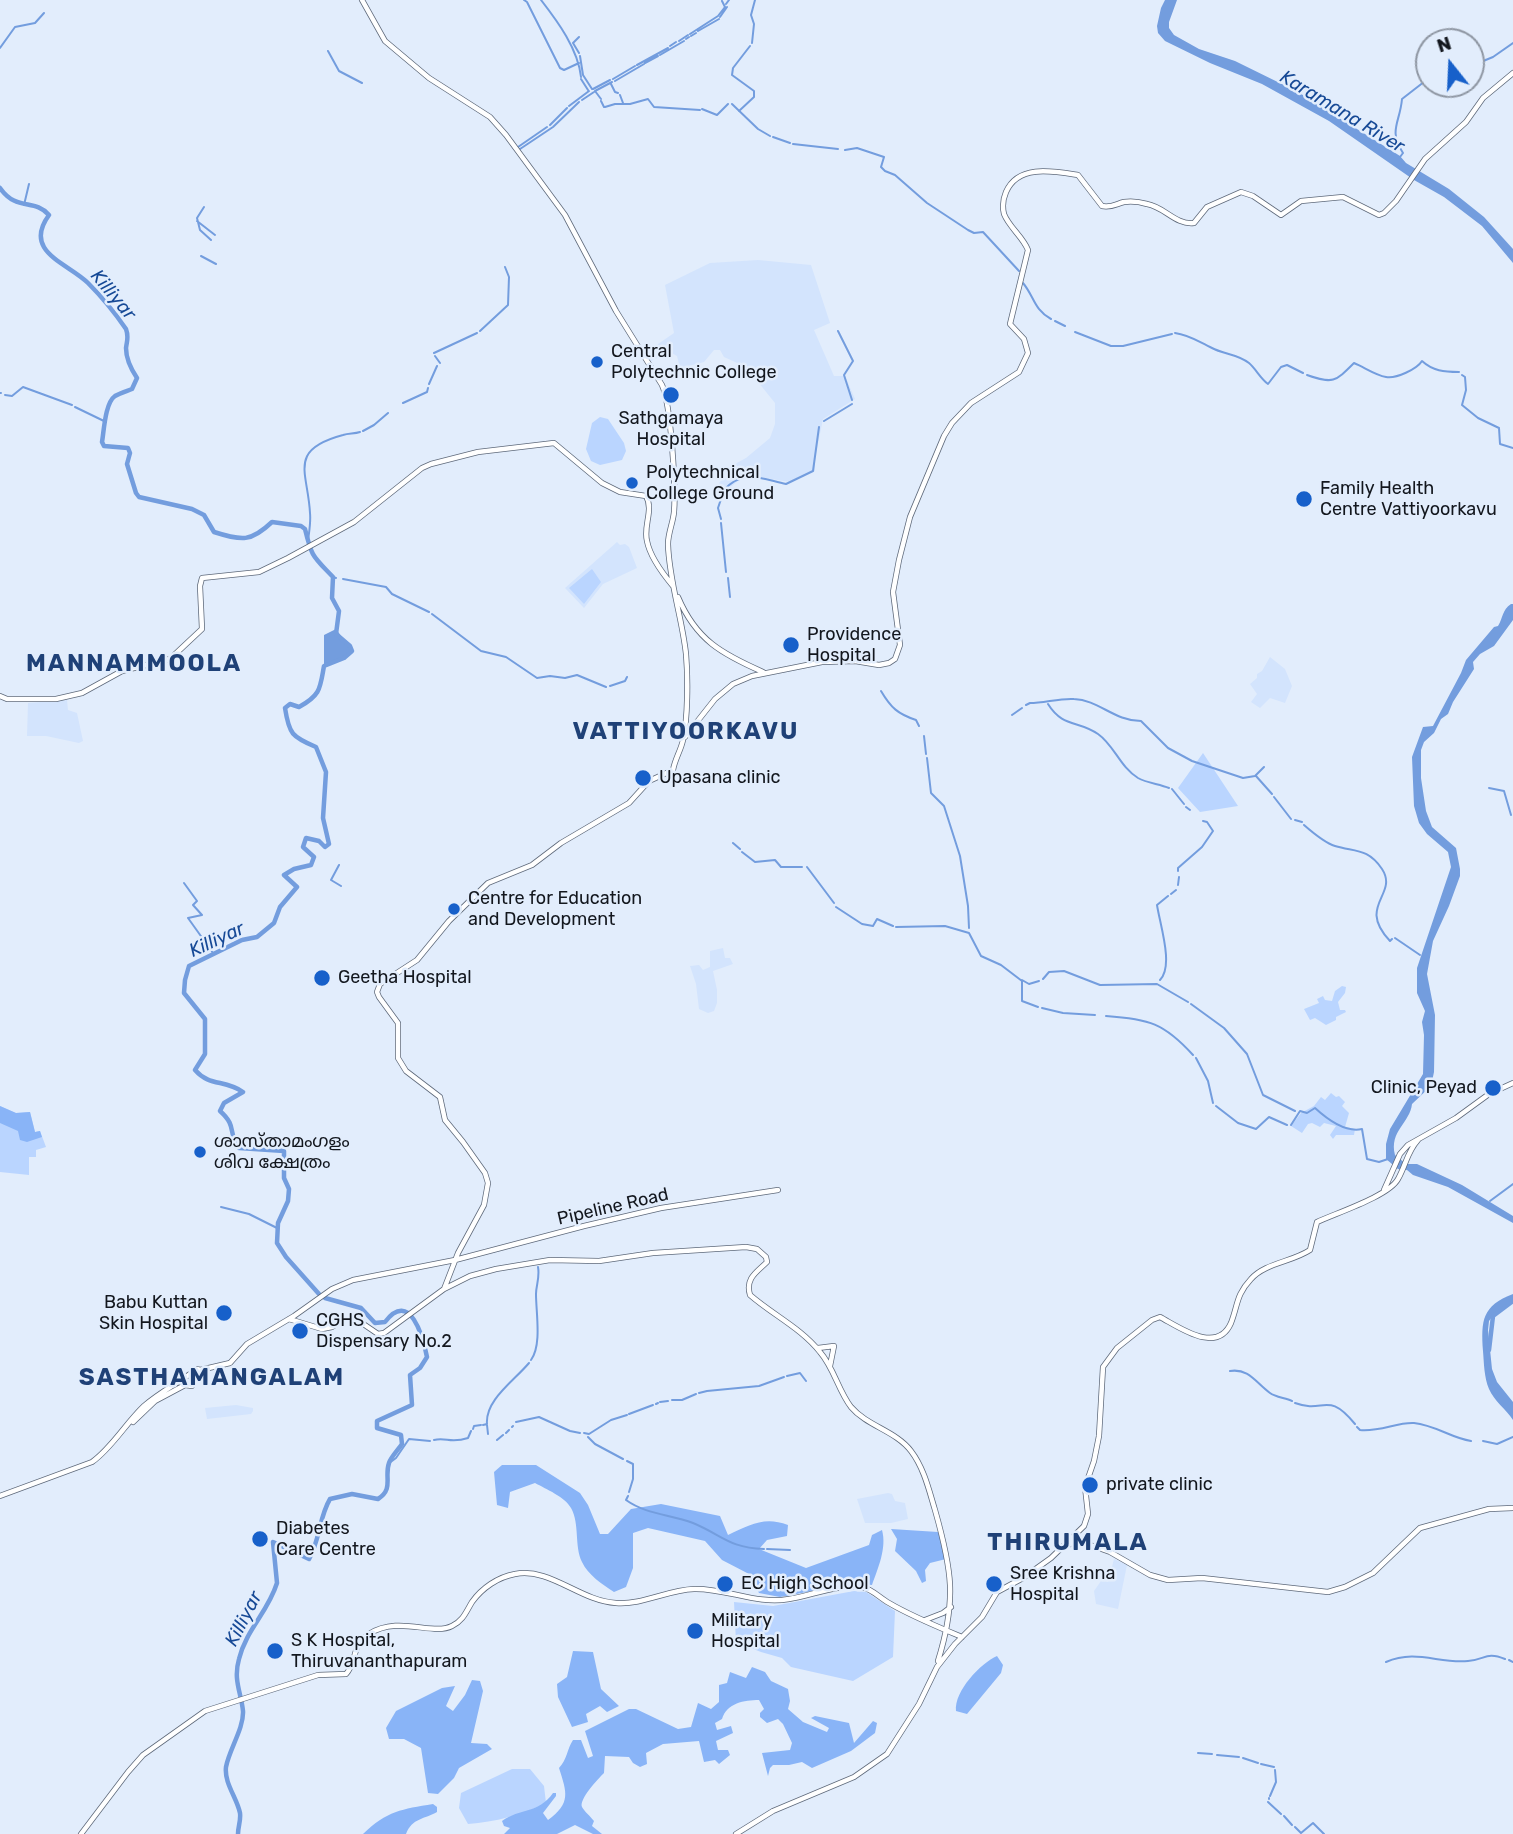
<!DOCTYPE html>
<meta charset="utf-8">
<style>
body{margin:0}
#map{position:relative;width:1513px;height:1834px;overflow:hidden;background:#e2edfc;font-family:Rubik,sans-serif}
canvas{display:block}
.north{position:absolute;left:1415px;top:28px;width:70px;height:70px;box-sizing:border-box;background:#e2edfc;border:2px solid #8f97a3;border-radius:50%;rotate:342deg;font-size:19px;font-weight:700;line-height:28px;text-align:center;color:#13171e}
.north::after{content:'';display:block;margin:auto;width:24px;height:32px;background:#1760ca;clip-path:polygon(50% 0,100% 100%,50% 72%,0 100%)}
</style>
<div id="map">
<canvas width="1513" height="1834"></canvas>
<div class="north">N</div>
</div>
<script>
const c = document.querySelector('canvas').getContext('2d');
c.lineJoin = 'round';
function paint(path, color) {
  c.fillStyle = color;
  c.fill(path, 'evenodd');
}
function stroke(path, color, width, dash) {
  c.strokeStyle = color;
  c.lineWidth = width;
  c.lineCap = dash ? 'butt' : 'round';
  c.setLineDash(dash || []);
  c.stroke(path);
}
function label(font, color, halo, rows, align = 'center') {
  c.font = font + ' Rubik,"Noto Sans Malayalam",sans-serif';
  c.lineWidth = 5;
  c.setLineDash([]);
  c.textBaseline = 'middle';
  c.strokeStyle = halo;
  c.fillStyle = color;
  for (const [text, x, y, turn = 0] of rows) {
    c.save();
    c.translate(x, y);
    c.rotate((+turn || 0) * Math.PI / 180);
    c.textAlign = isNaN(turn) ? turn : align;
    if (halo) c.strokeText(text, 0, 0);
    c.fillText(text, 0, 0);
    c.restore();
  }
}
paint(new Path2D(`
 M758,260L811,265L830,323L814,330L834,376H845L855,399L823,419L815,458V471L790,482L753,476L738,481L722,494L719,483L724,477L722,471L746,458L770,438L775,424V403L746,367L724,357L720,350H714L704,362L680,368L677,356L670,352L651,361L645,353L674,333L665,285L710,263Z
 M617,542L620,545L625,544L629,547L637,568L603,584L584,608L565,588Z
 M1270,657L1285,669L1292,686L1285,703L1270,698L1260,708L1251,702L1257,694L1250,684L1257,678V674L1262,671Z
 M67,700L68,710L77,713L83,741L79,743L46,736H27L28,703Z
 M723,948L725,958H730L733,964L713,971L717,990V1003L714,1011L708,1013L699,1009L696,984L690,966L699,965L703,970L710,967V951Z
 M236,1405L253,1408V1411L251,1414L207,1419L205,1408Z
 M888,1493L892,1494L895,1501L905,1503L908,1519L891,1523H865L857,1499Z
 M1114,1559L1127,1565L1118,1609L1096,1604L1094,1591L1101,1581L1108,1582Z`), '#d3e4fd');
paint(new Path2D(`
 M600,417L608,419L624,443L626,451L622,460L600,465L591,461L586,449L592,423Z
 M592,569L601,582L584,604L569,588Z
 M1203,753L1238,806L1200,812L1178,788Z
 M1342,986L1346,987L1345,993L1338,1002L1340,1010H1345L1346,1012L1336,1017V1020L1326,1025L1315,1018L1310,1020L1304,1009L1319,1003L1317,999L1323,996L1325,1000L1332,1001L1335,991Z
 M1331,1093L1336,1097L1339,1096L1345,1102L1342,1106L1349,1113L1345,1127L1355,1129L1354,1135H1336L1333,1139L1330,1135L1336,1126L1324,1123L1320,1127L1312,1123L1308,1124L1302,1133L1291,1126L1301,1113L1314,1106L1321,1097L1325,1100Z
 M0,1106L16,1113L30,1112L35,1132L40,1131L46,1147L36,1150V1157H29V1175L0,1172Z
 M854,1591L866,1592L895,1611L893,1657L853,1681L791,1667L782,1658L761,1652L736,1642L734,1602L773,1606Z
 M512,1769H530L544,1786L546,1803C522,1815 495,1822 468,1824L459,1808L461,1793Z`), '#bad5ff');
paint(new Path2D(`
 M0,1106L16,1113L30,1112L35,1132L40,1131L42,1137L27,1142L20,1140L18,1131L0,1123Z
 M502,1465H536L580,1493L588,1505L600,1534H608L631,1509L661,1504L720,1516L728,1535C750,1525 764,1516 788,1525L787,1536L767,1540L759,1549L806,1568L869,1545L872,1535L882,1530C887,1548 878,1568 872,1585L855,1583L780,1597L759,1593L749,1574L722,1560L705,1541L648,1528L633,1533V1568L626,1587L614,1592C602,1584 588,1575 582,1562C574,1546 580,1524 571,1508C565,1497 546,1489 535,1483L510,1492L508,1508L497,1505L494,1472Z
 M891,1529L938,1532L943,1542L946,1559L930,1563L925,1570L926,1581L922,1583L916,1571L895,1551L897,1539Z
 M573,1651L593,1652L601,1689L619,1706L607,1712L600,1706L586,1714L588,1722L572,1727L558,1697L557,1684L567,1677Z
 M997,1656L1003,1665L1001,1673L967,1714L956,1711C954,1691 981,1663 997,1656Z
 M752,1667L765,1672L771,1681L788,1689L790,1701L788,1709L803,1722L827,1732L829,1728L811,1718L815,1716L849,1723L854,1743L873,1721L877,1723L875,1733L851,1751L812,1768L802,1762L789,1765H773L770,1768L768,1776L762,1753L790,1750L792,1743L783,1724L778,1719L767,1723L760,1717V1713L764,1709L759,1700C744,1700 727,1703 722,1719L715,1723L717,1730L731,1726L733,1733L716,1741L718,1750H728L730,1755L719,1764L715,1760L704,1762L699,1741L663,1744L646,1753L647,1764L640,1767L633,1763L629,1757L605,1756L604,1773C598,1779 579,1799 582,1807C584,1811 591,1817 594,1821L592,1826L602,1834H593L575,1825L557,1834H504L510,1828L504,1826L502,1821C520,1808 538,1814 553,1793H556V1796L543,1813L548,1820C571,1803 567,1793 559,1768C567,1760 567,1749 573,1740H581L588,1758L593,1756L585,1731L629,1709H636L678,1729L691,1727L698,1703L711,1709L719,1702V1685L727,1683L730,1672L746,1678Z
 M472,1680L480,1681L483,1691L471,1743L487,1744L492,1749L459,1768L454,1778L438,1794L428,1793L421,1748L404,1739H389L386,1728L396,1711L442,1688L455,1686L446,1706L453,1711L465,1695Z
 M433,1804L437,1807V1812C425,1819 412,1818 406,1834H363C387,1811 402,1809 433,1804Z`), '#89b4f7');
paint(new Path2D(`
 M1165,0H1177L1169,22V28L1174,35L1199,49L1235,61L1298,92L1400,156L1406,163L1449,189L1484,217L1513,249V263L1482,226L1444,197L1414,180L1329,121L1262,84L1210,63L1165,41L1158,33L1157,26L1161,8Z
 M1511,604H1513V620L1494,646L1480,654L1473,662L1474,669L1453,702L1448,714L1441,719L1434,733L1424,742L1421,750V778L1426,811L1432,827L1456,848L1460,869V876L1449,906L1433,941L1427,974L1435,1015L1434,1072L1431,1086L1412,1104C1410,1123 1389,1131 1395,1155L1406,1164H1417L1462,1185L1513,1216V1223L1448,1187L1413,1175L1407,1170L1398,1169L1386,1159V1144L1390,1129L1423,1074L1424,1035L1422,1022L1425,1011L1417,993V968L1451,867L1448,852L1427,834L1419,823L1414,806L1412,757L1423,727L1433,726L1461,673L1466,660L1494,627L1498,626C1503,618 1502,610 1511,604Z
 M336,629L352,651L344,658L324,666V635Z
 M1513,1294V1303L1495,1313L1489,1321L1488,1330L1492,1369L1497,1382L1513,1402V1420C1506,1409 1494,1401 1489,1389C1484,1377 1484,1363 1483,1351C1481,1320 1482,1306 1513,1294Z`), '#739dde');
stroke(new Path2D(`
 M524,0L527,2L560,68L564,70L579,63
 M541,0C558,22 578,49 581,77
 M726,4L729,0
 M720,17L727,7
 M698,31L719,19
 M690,34L718,16L725,7L722,1
 M691,36L696,33
 M579,37L573,43L579,53
 M686,39L689,37
 M679,41L688,35
 M752,43L754,24L751,15L755,0
 M670,46L676,42
 M0,48L15,27L35,23L44,13
 M328,51L339,71L362,83
 M660,55L684,41
 M580,56L583,75L592,89
 M645,63L658,56
 M637,65L668,48
 M1471,66L1493,57L1513,43
 M581,79L588,90
 M613,79L635,66
 M615,81L644,64
 M611,84L615,92L618,93
 M593,89L610,80
 M620,95L623,103
 M601,99L595,91L612,82
 M582,100L594,92
 M601,101L604,107
 M732,104L758,129L770,136
 M569,106L589,91
 M605,107L615,104H630L648,99L654,107L700,110
 M702,109L717,115L728,104
 M739,111L754,97V91L732,75L733,68L750,46
 M550,125L567,108
 M773,137L790,143
 M793,144L838,149
 M518,147L547,127
 M520,149L553,127L579,102
 M845,150L857,148L884,157L881,167L885,171L895,175L927,203L968,230L974,233L983,232L1019,271
 M1400,157L1403,153C1388,130 1400,123 1402,99L1429,78
 M24,205L29,184
 M204,207L197,218L200,230L211,240
 M197,221L215,235
 M201,256L216,264
 M1023,283C1034,296 1034,310 1051,319
 M1055,321L1065,326
 M480,331L508,305L509,277L505,267
 M838,331L853,361L844,375L852,400
 M1075,332L1111,346H1123L1172,334
 M1175,333C1190,335 1199,342 1212,348C1223,354 1238,354 1249,363C1256,369 1260,378 1268,384L1281,367L1287,365L1303,373
 M434,353L477,333
 M435,356L440,363
 M1307,375C1333,384 1335,382 1354,363C1364,367 1375,375 1386,377C1396,379 1417,369 1422,361C1433,371 1444,372 1459,372
 M1462,375L1465,377L1466,390L1462,405L1478,418L1499,428L1500,444L1513,448
 M429,384L437,366
 M0,393H1
 M5,395L12,396L23,387L72,405
 M403,403L427,392L428,388
 M75,407L106,422
 M824,421L852,404
 M363,431L374,425L388,413
 M723,491C743,468 762,479 786,484L813,471L819,427
 M721,519L718,508L721,499
 M721,523L726,572
 M308,541C309,532 311,523 310,513C308,472 287,450 343,435C349,433 354,434 360,432
 M333,577L336,578
 M728,578L730,597
 M343,579L386,587L392,594L429,612
 M432,614L481,651L506,657L537,678L550,676L565,678L577,675L606,687
 M610,686L625,681L627,677
 M881,691C891,708 898,714 916,720L919,726
 M1048,704C1063,728 1078,720 1098,734C1114,745 1120,767 1138,778C1147,783 1159,784 1169,788
 M1026,705L1030,703C1044,703 1060,698 1074,699C1099,700 1114,721 1141,721L1168,748L1192,761L1243,778L1255,776L1264,767
 M1012,715L1022,708
 M924,736L926,754
 M927,758L931,793L944,806L960,856L968,906L969,928
 M1256,776L1272,794
 M1489,788L1504,791L1511,815
 M1172,789L1184,804
 M1274,797L1291,819
 M1186,807L1190,810
 M1295,820L1302,822
 M1304,825C1312,832 1325,843 1335,846C1355,852 1368,848 1382,869C1399,895 1356,905 1390,941L1392,939
 M733,843L740,849
 M742,852L755,862L775,860L781,867H802
 M339,865L331,880L341,886
 M807,867L834,903
 M1178,871V868L1202,847L1213,831L1207,822L1203,821
 M184,883L197,901L193,905L202,915L188,918L213,953
 M1178,885L1179,877
 M1171,894L1176,890
 M836,907L862,924L873,926L877,919L893,926
 M896,927L945,926L969,933L981,956L1001,965L1022,981V1001L1038,1007
 M1395,938L1420,955
 M1043,979L1049,972L1064,971L1100,985L1157,984L1188,1002
 M1022,980L1029,984L1039,981
 M1160,980C1174,966 1160,925 1157,905L1168,896
 M1191,1004L1224,1028L1247,1054L1263,1095L1295,1111
 M1042,1008L1063,1013L1095,1015
 M1106,1016C1149,1019 1164,1023 1193,1055
 M1196,1058L1208,1081L1213,1103
 M1216,1106L1238,1123L1256,1129L1269,1117L1287,1125
 M1291,1125L1300,1111L1307,1113L1315,1108C1327,1119 1345,1133 1362,1129L1367,1159L1379,1162L1388,1159
 M1490,1201L1513,1184
 M221,1207L249,1214L277,1228
 M531,1360C542,1345 536,1313 536,1294C536,1285 540,1278 538,1267
 M1230,1371C1249,1368 1256,1383 1270,1393C1275,1397 1285,1398 1292,1401
 M787,1376L800,1373L806,1381
 M699,1393L707,1391L759,1386L784,1377
 M672,1400H682L696,1394
 M660,1402L668,1401
 M1295,1403C1325,1414 1327,1390 1355,1424
 M656,1404L658,1403
 M629,1414L653,1405
 M516,1422L539,1417L570,1431L580,1433
 M483,1425L487,1424C485,1400 514,1381 529,1363
 M487,1425L488,1434
 M512,1427L513,1426
 M1357,1427L1360,1430C1380,1432 1397,1422 1414,1423C1435,1425 1451,1438 1471,1441
 M473,1429L474,1426L481,1425
 M506,1433L509,1430
 M584,1433L589,1434L611,1420L627,1415
 M588,1437L595,1444L623,1459
 M434,1440C447,1437 450,1444 468,1438L471,1431
 M497,1440L503,1435
 M1483,1441L1497,1444L1513,1437
 M627,1461L633,1464V1479L629,1492
 M388,1464L396,1458L409,1439L430,1441
 M628,1496L626,1500C647,1515 670,1514 693,1523C722,1535 729,1548 764,1549
 M767,1549L790,1550
 M1509,1660L1513,1662
 M1386,1662C1416,1649 1439,1664 1468,1661C1485,1660 1486,1651 1505,1659
 M1198,1753L1212,1754
 M1217,1755L1239,1757
 M1243,1758L1258,1763
 M1261,1764L1274,1767
 M1270,1796L1276,1782L1275,1770
 M1269,1799V1798
 M1268,1802L1281,1814
 M1284,1816L1292,1825
 M1295,1827L1301,1833L1313,1823L1324,1834`), '#739dde', 2);
stroke(new Path2D(`
 M0,188C17,212 34,198 49,215C22,252 68,263 88,283C102,297 115,313 126,329C129,337 127,340 126,348C126,359 131,369 137,378L132,389C127,391 120,393 115,396C105,403 104,431 102,442L104,446L128,448L130,453L127,464L136,493L139,497L192,509L204,515L214,532C242,541 251,542 272,522L301,526L305,529C312,558 313,556 333,577L332,598L339,611L336,634L350,646L352,651L344,658L324,666C320,688 321,695 299,707L290,704L285,708C289,734 292,737 316,747L326,772L323,818L329,844L325,847L319,841L306,838L303,847L314,857L311,865L294,869L284,875L297,887L280,907L274,923L257,937L242,940L189,966L185,980L184,993L205,1019V1054L195,1070C210,1087 224,1079 243,1092L224,1103L220,1111C238,1127 227,1132 239,1148L284,1151V1178L289,1189L288,1201L278,1223L277,1243L286,1257L319,1294L325,1298L361,1308L375,1323L385,1322C410,1289 423,1337 427,1357L420,1368L410,1375L412,1405L377,1421V1428L401,1435L402,1444C398,1450 391,1457 389,1463C384,1477 394,1489 378,1499L352,1494L330,1499C319,1517 320,1540 309,1559L273,1542L277,1583C268,1612 246,1630 239,1659C233,1680 241,1692 243,1711C244,1728 229,1750 226,1767C224,1783 237,1798 240,1813C241,1821 238,1826 238,1834
 M1489,1350L1493,1316L1513,1301`), '#739dde', 4.5);
const secondary = new Path2D(`
 M362,0L385,41L429,78L490,117L506,135L565,215L616,311L662,385C671,405 676,488 674,512C673,523 668,533 668,544C669,581 682,617 686,654C688,677 688,718 683,740C681,750 675,759 673,770L649,781L629,803L561,843L532,865L488,883L449,921L417,960L380,984L377,992L379,997L398,1023V1058L406,1071L440,1097L445,1120L463,1142L485,1173L488,1183L484,1205L458,1253L444,1289
 M678,597C696,640 722,654 763,672
 M0,696L7,699H56L82,693L122,671L170,659L202,629L200,586L202,578L259,572L288,558L354,522L422,468L431,464L478,452L554,443L602,483L620,492L646,496C654,510 643,526 647,541C650,557 663,574 673,586
 M685,737L715,699L733,684L752,676L822,662L855,661L879,665L889,663L895,659L900,645L893,592L899,560L910,517L944,436L952,423L971,403L1019,372L1028,353L1024,339L1010,324L1028,250C1023,237 1009,227 1004,214C1002,206 1003,199 1006,192C1018,164 1053,171 1078,175L1102,206C1111,208 1116,204 1124,202C1131,201 1140,202 1147,204C1165,207 1175,225 1194,223L1207,207L1241,192L1253,196L1281,215L1301,201L1343,197L1379,215L1384,213L1396,201L1425,159L1466,122L1483,98L1513,73
 M1384,1190L1400,1154L1408,1145L1456,1118L1489,1094L1513,1083
 M289,1319L322,1329L332,1327L345,1319H356L378,1334L384,1333L444,1289L470,1276L496,1269L550,1260L599,1261L653,1253L746,1247L757,1249L766,1257L767,1262C757,1272 745,1278 750,1295C773,1315 801,1328 820,1352C834,1368 838,1390 851,1407C867,1426 896,1431 911,1451C924,1468 929,1490 935,1510C952,1570 957,1600 938,1661
 M818,1348L834,1346L830,1366
 M185,1385L192,1386L200,1370
 M133,1422L155,1401L185,1385
 M0,1496L92,1462C111,1449 126,1423 144,1406C160,1392 180,1382 197,1369L200,1370L230,1363L247,1344L294,1316L332,1289L353,1280L455,1260L584,1226L661,1208L778,1190
 M1064,1547L1074,1542L1093,1546L1110,1552L1150,1575L1168,1580L1202,1578L1328,1592L1345,1587L1373,1573L1420,1528L1489,1509L1513,1508
 M925,1620L943,1613L951,1607
 M81,1834L128,1772L143,1755L205,1711L318,1675L346,1674C358,1661 350,1647 369,1634C399,1615 432,1636 452,1626C463,1621 466,1612 472,1602C482,1588 498,1577 515,1574C550,1567 580,1601 616,1603C643,1605 667,1590 694,1589C726,1588 757,1605 789,1599C809,1596 842,1583 862,1587C872,1589 880,1598 889,1603C911,1616 938,1627 962,1637
 M736,1834L773,1811L854,1777L887,1754L919,1704L937,1667L955,1644L982,1617L997,1592L1023,1578L1051,1558L1084,1526L1088,1514L1085,1487L1094,1461L1099,1436L1103,1367L1117,1348L1152,1320L1160,1317C1179,1327 1217,1355 1231,1323C1238,1305 1236,1295 1251,1279C1265,1263 1292,1262 1310,1250L1317,1222C1336,1213 1389,1196 1398,1179C1406,1165 1407,1152 1418,1140`);
stroke(secondary, '#5e697a', 6);
stroke(secondary, '#fff', 4.5);
for (const [x, y, r, color] of [
 [597,362,7,"#1760ca"],
 [671,395,9,"#1760ca"],
 [632,483,7,"#1760ca"],
 [1304,499,9,"#1760ca"],
 [791,645,9,"#1760ca"],
 [643,778,9,"#1760ca"],
 [454,909,7,"#1760ca"],
 [322,978,9,"#1760ca"],
 [1493,1088,9,"#1760ca"],
 [200,1152,7,"#1760ca"],
 [224,1313,9,"#1760ca"],
 [300,1331,9,"#1760ca"],
 [1090,1485,9,"#1760ca"],
 [260,1539,9,"#1760ca"],
 [725,1584,9,"#1760ca"],
 [994,1584,9,"#1760ca"],
 [695,1631,9,"#1760ca"],
 [275,1651,9,"#1760ca"]
]) {
  const dot = new Path2D();
  dot.arc(x, y, r, 0, 2 * Math.PI);
  c.fillStyle = color;
  c.fill(dot);
  stroke(dot, '#e2edfc', 2.5);
}
label('18px', '#13171e', '#e2edfc', [
 ["Central",611,352],
 ["Polytechnic College",611,373],
 ["Sathgamaya",671,419,"center"],
 ["Hospital",671,440,"center"],
 ["Polytechnical",646,473],
 ["College Ground",646,494],
 ["Family Health",1320,489],
 ["Centre Vattiyoorkavu",1320,510],
 ["Providence",807,635],
 ["Hospital",807,656],
 ["Upasana clinic",659,778],
 ["Centre for Education",468,899],
 ["and Development",468,920],
 ["Geetha Hospital",338,978],
 ["Clinic, Peyad",1477,1088,"right"],
 ["ശാസ്താമംഗളം",214,1142],
 ["ശിവ ക്ഷേത്രം",214,1163],
 ["Babu Kuttan",208,1303,"right"],
 ["Skin Hospital",208,1324,"right"],
 ["CGHS",316,1321],
 ["Dispensary No.2",316,1342],
 ["private clinic",1106,1485],
 ["Diabetes",276,1529],
 ["Care Centre",276,1550],
 ["Sree Krishna",1010,1574],
 ["Hospital",1010,1595],
 ["EC High School",741,1584],
 ["Military",711,1621],
 ["Hospital",711,1642],
 ["S K Hospital,",291,1641],
 ["Thiruvananthapuram",291,1662]
], 'left');
label('18px', '#13171e', '#e2edfc', [
 ["Pipeline Road",613,1207,-13]
]);
label('italic 19px', '#164996', '#e2edfc', [
 ["Karamana River",1342,112,31],
 ["Killiyar",113,295,50],
 ["Killiyar",217,940,-25],
 ["Killiyar",244,1619,-63]
]);
c.letterSpacing = '2px';
label('bold 24px', '#1f4177', '#e2edfc', [
 ["MANNAMMOOLA",134,664],
 ["VATTIYOORKAVU",686,732],
 ["SASTHAMANGALAM",212,1378],
 ["THIRUMALA",1068,1543]
]);
c.letterSpacing = '0px';
</script>
